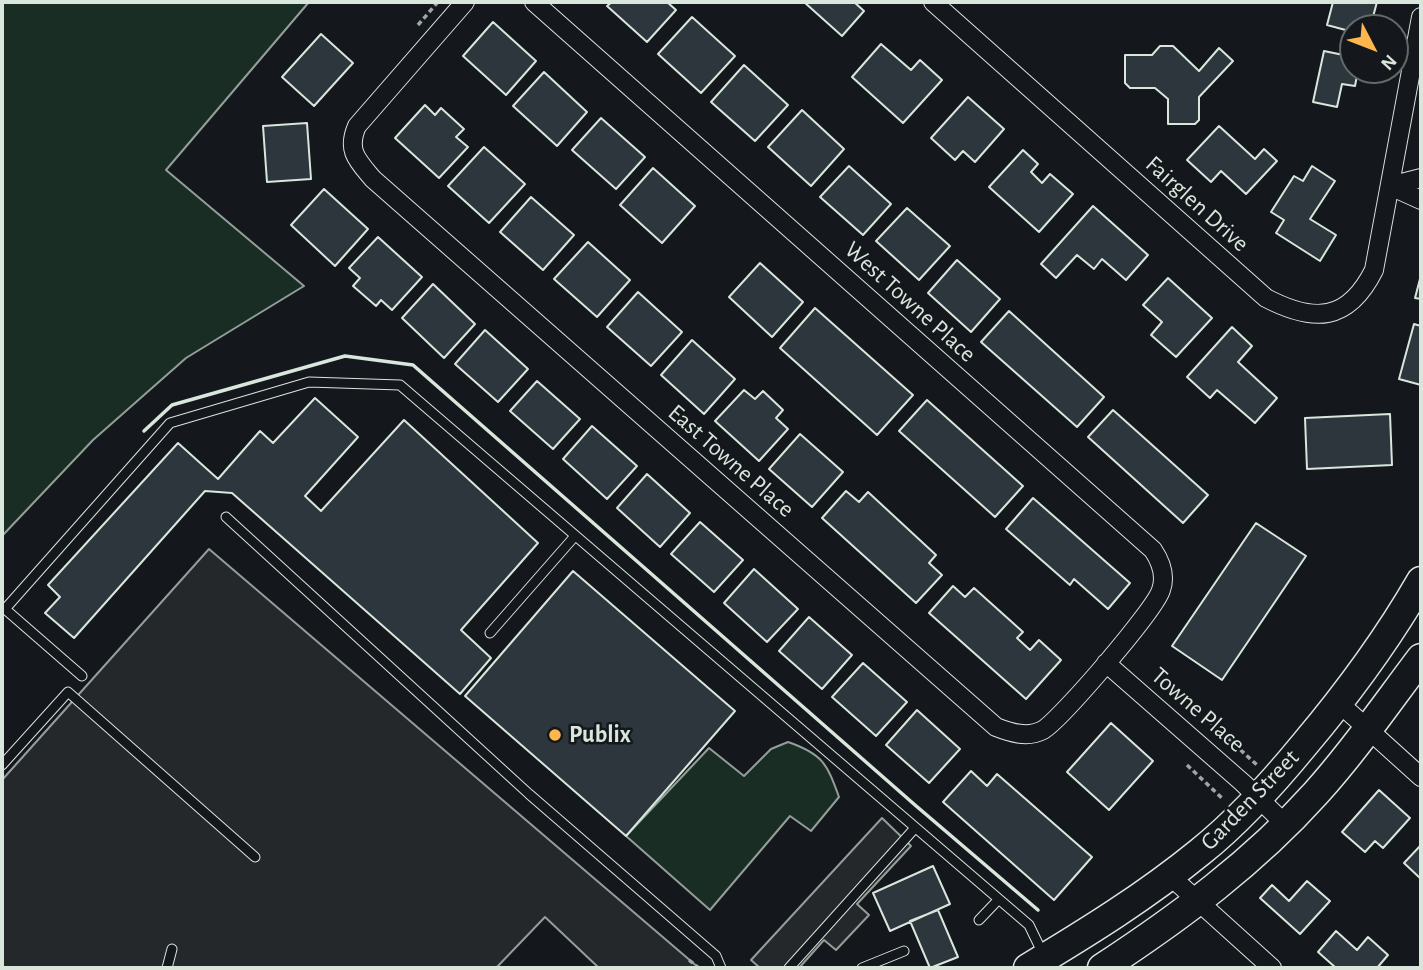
<!DOCTYPE html>
<style>
body{margin:0}
#map{position:relative;width:1423px;height:970px;overflow:hidden;background:#14181c;font-family:"Alegreya Sans",sans-serif}
canvas{display:block}
.frame{position:absolute;inset:0;border:4px solid #d8e6dc;pointer-events:none}
.north{position:absolute;left:1339px;top:14px;width:70px;height:70px;box-sizing:border-box;background:#14181c;border:2px solid #626a69;border-radius:50%;rotate:132deg;font-size:19px;font-weight:700;line-height:28px;text-align:center;color:#d8e6dc}
.north::after{content:'';display:block;margin:auto;width:24px;height:32px;background:#ffb74d;clip-path:polygon(50% 0,100% 100%,50% 72%,0 100%)}
</style>
<div id="map">
<canvas width="1423" height="970"></canvas>
<div class="frame"></div>
<div class="north">N</div>
</div>
<script>
const c = document.querySelector('canvas').getContext('2d');
c.lineJoin = 'round';
function paint(path, color) {
  c.fillStyle = color;
  c.fill(path, 'evenodd');
}
function stroke(path, color, width, dash) {
  c.strokeStyle = color;
  c.lineWidth = width;
  c.lineCap = dash ? 'butt' : 'round';
  c.setLineDash(dash || []);
  c.stroke(path);
}
function label(font, color, halo, rows, align = 'center') {
  c.font = font + ' "Alegreya Sans",sans-serif';
  c.lineWidth = 5;
  c.setLineDash([]);
  c.textBaseline = 'middle';
  c.strokeStyle = halo;
  c.fillStyle = color;
  for (const [text, x, y, turn = 0] of rows) {
    c.save();
    c.translate(x, y);
    c.rotate((+turn || 0) * Math.PI / 180);
    c.textAlign = isNaN(turn) ? turn : align;
    if (halo) c.strokeText(text, 0, 0);
    c.fillText(text, 0, 0);
    c.restore();
  }
}
const green = new Path2D(`
 M2,2H309L166,170L304,286L186,358L93,440L2,536Z
 M788,742C823,754 827,764 839,797L811,831L790,816L710,910L626,836L709,748L744,776L771,749Z`);
paint(green, '#1a2d24');
stroke(green, '#939e99', 2);
const parking = new Path2D(`
 M209,549L699,968H599L545,917L496,968H2V780Z
 M882,818L911,846L857,904L869,915L836,950L824,940L799,968H760L751,960Z`);
paint(parking, '#24282b');
stroke(parking, '#939e99', 2);
const building = new Path2D(`
 M612,2H667L676,10L647,42L607,6Z
 M804,2H854L864,11L842,36Z
 M1333,2H1377L1370,28H1353V32L1327,25Z
 M692,17L735,56L701,93L658,54Z
 M493,22L536,61L506,95L463,56Z
 M321,34L353,63L314,106L282,77Z
 M881,44L911,70L920,60L942,80L903,123L852,77Z
 M1160,46H1173L1199,71L1219,48L1233,61L1199,97V120L1195,124H1168V99L1155,88H1130L1125,83V55H1152Z
 M1324,51L1353,57V70H1358L1355,86L1342,84L1337,107L1313,102Z
 M744,65L788,105L755,141L711,102Z
 M544,72L587,112L557,146L513,106Z
 M968,97L1004,129L975,162L963,151L955,160L931,138Z
 M425,105L435,115L441,108L464,129L456,137L468,147L439,178L395,138Z
 M802,110L844,149L811,186L768,147Z
 M601,118L645,157L616,189L572,150Z
 M307,123L311,179L267,182L263,126Z
 M1219,126L1255,159L1264,149L1277,161L1246,194L1221,171L1211,182L1187,160Z
 M484,147L525,184L489,223L448,186Z
 M1023,150L1038,164L1031,172L1042,183L1050,174L1073,194L1039,232L989,187Z
 M849,166L891,204L863,235L820,197Z
 M1312,166L1335,181L1310,219L1336,235L1320,261L1276,233L1284,220L1271,212L1294,176L1303,181Z
 M653,168L695,206L662,243L620,205Z
 M324,189L368,229L335,266L291,225Z
 M531,197L574,235L543,270L500,232Z
 M1093,206L1148,255L1126,280L1102,259L1094,269L1077,255L1056,278L1041,264Z
 M907,208L950,246L919,280L876,241Z
 M378,237L422,277L392,310L381,300L376,306L353,286L360,278L349,268Z
 M588,242L630,280L597,317L554,279Z
 M957,260L1000,299L971,332L928,293Z
 M760,263L803,302L772,337L729,297Z
 M1421,275V299L1415,298Z
 M1168,278L1212,318L1176,357L1151,335L1162,322L1143,305Z
 M433,284L475,324L444,358L402,318Z
 M638,292L682,332L651,366L607,327Z
 M815,308L913,395L877,435L780,348Z
 M1009,311L1104,397L1077,427L981,342Z
 M1414,324L1421,326V385L1399,379Z
 M1232,327L1252,346L1238,362L1277,398L1255,423L1217,390L1210,398L1187,377Z
 M485,330L528,369L498,402L455,364Z
 M692,340L735,379L704,414L661,375Z
 M537,381L580,419L553,449L510,411Z
 M744,390L755,399L763,391L783,410L776,418L788,429L759,461L715,421Z
 M315,398L358,437L305,496L321,511L404,420L538,543L461,630L491,658L460,694L232,493L205,491L74,638L45,613L60,597L48,585L178,443L218,479L260,431L273,443Z
 M927,400L1023,486L995,517L899,431Z
 M1113,410L1208,495L1183,523L1088,437Z
 M1390,414L1392,465L1307,469L1305,418Z
 M592,426L637,466L607,499L563,459Z
 M800,434L843,472L812,507L769,469Z
 M647,474L690,513L660,547L617,508Z
 M846,491L859,502L868,492L936,555L929,563L942,575L916,603L822,518Z
 M1033,498L1130,583L1108,609L1074,579L1070,585L1006,529Z
 M700,522L743,560L714,592L671,554Z
 M1256,523L1306,556L1222,680L1172,646Z
 M754,569L798,609L767,642L724,603Z
 M573,571L735,711L626,836L465,696Z
 M953,586L965,597L974,588L1023,632L1017,638L1030,650L1039,640L1061,660L1026,699L929,613Z
 M809,617L852,655L822,689L779,651Z
 M863,663L907,702L876,736L832,697Z
 M917,710L960,749L929,783L886,745Z
 M1111,723L1153,761L1109,810L1067,772Z
 M971,771L987,786L997,774L1092,857L1054,900L943,802Z
 M1379,790L1410,818L1383,848L1375,841L1365,852L1342,832Z
 M1421,845V879L1404,863Z
 M933,866L950,904L890,931L873,893Z
 M1307,881L1330,901L1300,934L1260,898L1272,885L1289,901Z
 M938,910L958,957L930,968L910,921Z
 M1336,931L1357,950L1368,937L1388,955L1377,968H1336L1318,952Z`);
paint(building, '#2c363c');
stroke(building, '#d8e6dc', 2);
const lane = new Path2D(`
 M226,517L529,794L716,956L721,968
 M490,633L575,536
 M82,676L5,609L170,423L309,382L400,385L1029,925L1044,956
 M2,765L68,692L255,857
 M979,920L998,900
 M167,968L172,949
 M789,968L915,828
 M862,968L904,951`);
const street = new Path2D(`
 M465,2L357,126C346,151 358,161 373,179L996,727C1011,733 1028,738 1043,730C1061,719 1155,610 1161,590C1166,576 1161,562 1153,550L534,2
 M933,2L1266,298C1314,323 1348,322 1374,270L1421,17
 M1390,186L1421,200
 M1390,186L1421,178
 M1106,663L1243,783L1286,825
 M1339,703L1421,777
 M1169,875L1272,968`);
const primary = new Path2D(`
 M1028,968C1088,932 1146,896 1200,852C1239,821 1272,784 1304,745C1347,694 1387,640 1421,581
 M1102,968C1180,917 1254,862 1316,793C1354,751 1387,703 1421,658`);
stroke(lane, '#d8e6dc', 11);
stroke(street, '#d8e6dc', 20);
stroke(primary, '#d8e6dc', 31);
stroke(new Path2D(`
 M418,25L437,3
 M1209,721L1257,765
 M1187,765L1224,800
 M689,960L699,968`), '#9da8a2', 3.5, [5, 3.5]);
stroke(lane, '#14181c', 9);
stroke(street, '#14181c', 18);
stroke(primary, '#14181c', 28);
stroke(new Path2D(`
 M144,431L172,405L345,356L413,365L915,805L1038,910`), '#d8e6dc', 3.5);
for (const [x, y, r, color] of [
 [555,735,7,"#ffb74d"]
]) {
  const dot = new Path2D();
  dot.arc(x, y, r, 0, 2 * Math.PI);
  c.fillStyle = color;
  c.fill(dot);
  stroke(dot, '#14181c', 2.5);
}
label('24px', '#d8e6dc', '#14181c', [
 ["Fairglen Drive",1197,204,42],
 ["West Towne Place",910,302,42],
 ["East Towne Place",731,461,41],
 ["Towne Place",1198,710,41],
 ["Garden Street",1250,800,-46]
]);
label('bold 24px', '#d8e6dc', '#14181c', [
 ["Publix",569,735]
], 'left');
</script>
